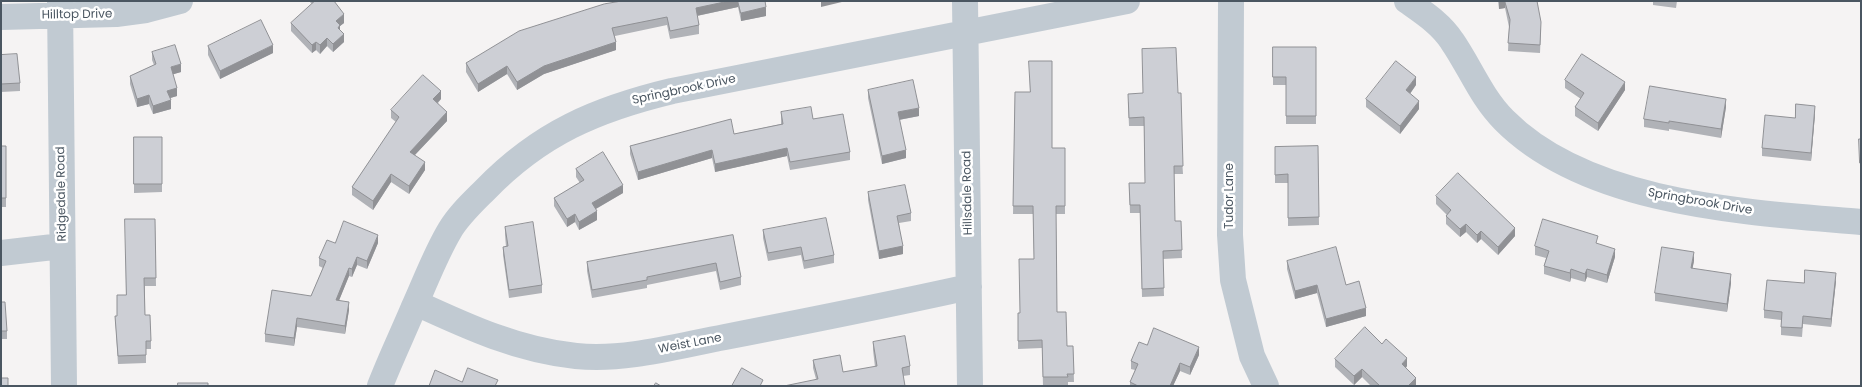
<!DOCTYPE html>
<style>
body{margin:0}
#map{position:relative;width:1862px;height:387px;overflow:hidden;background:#f5f3f3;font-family:Poppins,sans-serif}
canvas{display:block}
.frame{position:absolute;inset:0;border:2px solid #4a5661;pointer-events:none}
</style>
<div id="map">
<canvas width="1862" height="387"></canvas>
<div class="frame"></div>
</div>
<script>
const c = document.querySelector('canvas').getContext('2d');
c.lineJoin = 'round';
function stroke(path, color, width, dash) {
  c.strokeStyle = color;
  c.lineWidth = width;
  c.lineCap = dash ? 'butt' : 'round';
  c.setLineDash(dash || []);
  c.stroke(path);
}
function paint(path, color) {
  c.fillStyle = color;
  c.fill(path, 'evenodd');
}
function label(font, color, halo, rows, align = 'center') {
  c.font = font + ' Poppins,sans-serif';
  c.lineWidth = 5;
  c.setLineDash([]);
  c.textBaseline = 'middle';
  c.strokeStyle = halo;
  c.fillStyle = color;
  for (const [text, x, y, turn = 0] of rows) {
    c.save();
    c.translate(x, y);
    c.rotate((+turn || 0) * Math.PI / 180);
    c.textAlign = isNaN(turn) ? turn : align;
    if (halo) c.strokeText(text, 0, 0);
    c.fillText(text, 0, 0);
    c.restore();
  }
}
stroke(new Path2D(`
 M60,1L64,386
 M965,1L970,386
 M1231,1L1230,235L1233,280L1252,356L1266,386
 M1407,1C1424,13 1441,24 1452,41C1470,67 1481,97 1504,120C1588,205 1748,212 1861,222
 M1,17L116,14L146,10L180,1
 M1,253L62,246
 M416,303C468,327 518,350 576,356C626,361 677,346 725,337C807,321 888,305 969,287
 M380,386C390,360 402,335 413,309C425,283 435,255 450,230C459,215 472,203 485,190C540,133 597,109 672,91L1127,1`), '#c1cad2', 26);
paint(new Path2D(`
 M309,1H334L344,23L340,26V30L344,42L333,52L327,46L320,54L316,50L312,53L291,31V23L312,4Z
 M622,1H765L766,16L741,21L738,7L697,16L699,25V34L670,39L667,25L615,36L616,50L544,74L517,90L507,74L478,92L466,72V63Z
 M1498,1H1537L1541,30L1540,53L1508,51L1509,27L1505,8L1499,9Z
 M1653,1H1677L1676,8L1653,5Z
 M208,46L273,53L220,79L208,55Z
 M1273,47H1316V124H1286V85H1273Z
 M152,52L181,72L173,74L177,96L170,98L171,109L153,114L149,104L137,107L130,84V76L154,65L152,60Z
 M1,55L20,83V91L1,92Z
 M1565,80L1625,90L1598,131L1575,116V107L1581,99L1565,88Z
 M1416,85L1410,94L1419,109L1400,134L1366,107V99Z
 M868,90L919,116L899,120L906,158L882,164L868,98Z
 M1015,92L1052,148H1065V214H1056L1057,312L1067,346H1073L1074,382H1068V385L1043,386L1042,348L1018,349V313H1020L1034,259L1033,214H1013Z
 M1178,93L1183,174H1174L1175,221H1181L1182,258L1163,259L1164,296L1142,297L1140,213H1130L1129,183H1145L1144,126H1129L1128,102Z
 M441,99L438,103L447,121L415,155L425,170L409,194L391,182L373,210L352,195V187L396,122L391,118V110Z
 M1726,107L1721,138L1669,129V131L1644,127V119Z
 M781,112L813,119L850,152V160L790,170L787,156L715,172L712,158L638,180L630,154V146L734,134L781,124Z
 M1815,114L1811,161L1762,156V148L1795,118Z
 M134,137H162V192L134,193Z
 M1,146H6V207H1Z
 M1318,146L1319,225L1288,226V183H1275V147Z
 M576,169L623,193L596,209L597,220L579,230L575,222L567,227L554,206V198L580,183L576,177Z
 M868,192L911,213V221L899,223L903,254L879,259L868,200Z
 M1436,196L1515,236L1498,255L1481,239L1477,243L1466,232L1460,237L1446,224V216L1447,215L1436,204Z
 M155,219L156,286H145V315L151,341V349H146V363L118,364L115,316H117L126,295Z
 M505,227L542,285V293L509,298L503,255V247H506L505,235Z
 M763,230L834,255V263L804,269L801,255L768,261L763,238Z
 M733,235L741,277V285L720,290L716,271L647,285V288L592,298L587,271V262Z
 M335,243H378L367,269L357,265L352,277L349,276L339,300L349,310L345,334L297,327L294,346L265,342V334L311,296L323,268L319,266V258Z
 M1598,244L1615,257L1607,283L1587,277L1585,282L1571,278L1570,282L1544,274V266L1546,258L1535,255V246Z
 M1287,261L1346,285L1366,316L1326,327L1317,293L1295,299L1287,269Z
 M1694,261L1692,269L1731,283L1727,312L1655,301V293Z
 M1836,281L1831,327L1803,324L1802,337L1781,335V320L1764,318V310L1804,283Z
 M1,302L7,331V339H1Z
 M873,342L910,366V375L903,376L816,379L813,368V360L843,372L875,367L873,350Z
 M1382,344L1407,366L1406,368L1416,386H1371L1362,377L1354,385L1335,367V359Z
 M1147,345L1199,355L1190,375L1180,371L1173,386H1130V382L1135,370L1131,369V361Z`), '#b0b2b7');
paint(new Path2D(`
 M729,1H738V7L696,16V8Z
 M821,1H846L821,7Z
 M1499,1H1505V8L1499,9Z
 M766,7V16L741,21V13Z
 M344,14V23L340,26V34L336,21Z
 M344,34V42L333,52V44Z
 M327,38V46L320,54V45Z
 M316,42V50L312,53V45Z
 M616,42V50L544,74L517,90V82L544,66Z
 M273,45V53L220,79V71Z
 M181,64V72L171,75V67Z
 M507,66V74L478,92V84Z
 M1416,77V85L1406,99V90Z
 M1625,82V90L1598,131V123Z
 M177,88V96L167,99V91Z
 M441,91V99L433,107V99Z
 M149,95V104L137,107V99Z
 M1726,99V107L1721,138V129Z
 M171,100V109L153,114V106Z
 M1419,101V109L1400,134V126Z
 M1815,106V114L1811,161V153Z
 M919,108V116L898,120V112Z
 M447,112V121L410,160V152Z
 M787,148V156L715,172V164Z
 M712,150V158L638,180V172Z
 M906,150V158L882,164V156Z
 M425,162V170L409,194V186Z
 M391,174V182L373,210V201Z
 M623,185V193L592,211V203Z
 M597,211V220L579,230V222Z
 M575,214V222L567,227V219Z
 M1466,224V232L1460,237V229Z
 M1515,228V236L1498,255V247Z
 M1481,231V239L1477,243V235Z
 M378,235V243L367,269V261Z
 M903,246V254L879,259V251Z
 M1615,249V257L1607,283V275Z
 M1694,252V261L1691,276V268Z
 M357,257V265L352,277V269Z
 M349,268V276L336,308V300Z
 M1571,269V278L1570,282V273Z
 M1587,269V277L1585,282V274Z
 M1836,273V281L1831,327V319Z
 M1731,274V283L1727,312V304Z
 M1317,285V293L1295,299V291Z
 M349,302V310L345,334V326Z
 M1366,308V316L1326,327V319Z
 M297,318V327L294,346V338Z
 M1199,347V355L1190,375V367Z
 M1407,358V366L1402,372V364Z
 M1180,363V371L1173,386H1170Z
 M1362,369V377L1354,385V376Z
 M1416,378V386H1408Z`), '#909195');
const building = new Path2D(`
 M315,1H334L344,14L336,21L340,25L338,28L344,34L333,44L327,38L320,45L316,42L312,45L291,23Z
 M622,1H729L696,8L699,25L670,31L667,17L612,28L616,42L544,66L517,82L507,66L478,84L466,63L519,31L604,4Z
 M738,1H765L766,7L741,13Z
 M1505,1H1537L1541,22L1540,45L1508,43L1510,20Z
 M261,20L273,45L220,71L208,46Z
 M175,45L181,64L171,67L177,88L167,91L171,100L153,106L149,95L137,99L130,76L156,64L152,52Z
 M1273,47H1316V116H1286V77H1273Z
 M1176,48L1178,93H1181L1183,166H1174L1175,221H1181L1182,250L1163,251L1164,288L1142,289L1140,205H1130L1129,183H1145L1144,117L1129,118L1128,94L1143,93L1142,49Z
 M17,54L20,83L1,84V55Z
 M1582,54L1625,82L1598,123L1575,107L1584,93L1565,80Z
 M1029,61H1052V148H1065V206H1056L1057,312H1066L1067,346H1073L1074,374H1067L1068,377H1043L1042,340L1018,341V313H1020L1019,259H1034L1033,206H1013L1015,92H1030Z
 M1396,61L1416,77L1406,90L1419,101L1400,126L1366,99Z
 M423,75L441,91L433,99L447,112L410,152L425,162L409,186L391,174L373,201L352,187L399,117L391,110Z
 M913,80L919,108L898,112L906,150L882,156L868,90Z
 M1650,86L1726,99L1721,129L1669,121V123L1644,119Z
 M1796,104L1815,106L1811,153L1762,148L1765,115L1795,118Z
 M811,107L813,119L843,114L850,152L790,162L787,148L715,164L712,150L638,172L630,146L731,119L734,134L783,124L781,112Z
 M134,137H162V184H134Z
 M1859,139H1861V163H1860Z
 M1,146H6V198H1Z
 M1318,146L1319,217L1288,218V174L1275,175V147Z
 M603,152L623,185L592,203L597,211L579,222L575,214L567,219L554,198L584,180L576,169Z
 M1458,173L1515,228L1498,247L1481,231L1477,235L1466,224L1460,229L1446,216L1451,210L1436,196Z
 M905,185L911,213L897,216L903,246L879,251L868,192Z
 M826,218L834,255L804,261L801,247L768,253L763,230Z
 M125,219H155L156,278H144L145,315H150L151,341H146V355L118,356L115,316H117V295H126Z
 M1543,219L1598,236L1596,243L1615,249L1607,275L1587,269L1585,274L1571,269L1570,273L1544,266L1549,251L1535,246Z
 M344,221L378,235L367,261L357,257L352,269L349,268L336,300L349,302L345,326L297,318L294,338L265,334L272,290L311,296L326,261L319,258L327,240L335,243Z
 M533,222L542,285L509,290L503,247L508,246L505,227Z
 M733,235L741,277L720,282L716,263L647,277V280L592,290L587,262Z
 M1336,247L1346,285L1359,281L1366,308L1326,319L1317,285L1295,291L1287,261Z
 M1662,247L1694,252L1691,268L1731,274L1727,304L1655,293Z
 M1805,270L1836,273L1831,319L1803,316L1802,328L1781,327L1782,312L1764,310L1767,280L1804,283Z
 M1,302H5L7,331H1Z
 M1365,327L1382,344L1386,339L1407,358L1402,364L1416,378L1408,386H1380L1362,369L1354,376L1335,359Z
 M1154,328L1199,347L1190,367L1180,363L1170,386H1138L1130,382L1138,364L1131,361L1139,342L1147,345Z
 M905,336L910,366L902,368L905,386H784L818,379L813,360L840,355L843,372L877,366L873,342Z
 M468,368L498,380L495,386H429L435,370L462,382Z
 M742,368L763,380L760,386H732Z
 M1,378H8V386H1Z
 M178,383H208V386H178Z
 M656,383L661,386H654Z`);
paint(building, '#cdcfd5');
stroke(building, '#909195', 1);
label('12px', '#4a5661', '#fff', [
 ["Hilltop Drive",77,15,-1],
 ["Springbrook Drive",684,90,-12],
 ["Hillsdale Road",968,193,-91],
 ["Ridgedale Road",62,194,-91],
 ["Tudor Lane",1230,196,-90],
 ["Springbrook Drive",1700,202,10],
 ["Weist Lane",690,344,-11]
]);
</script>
